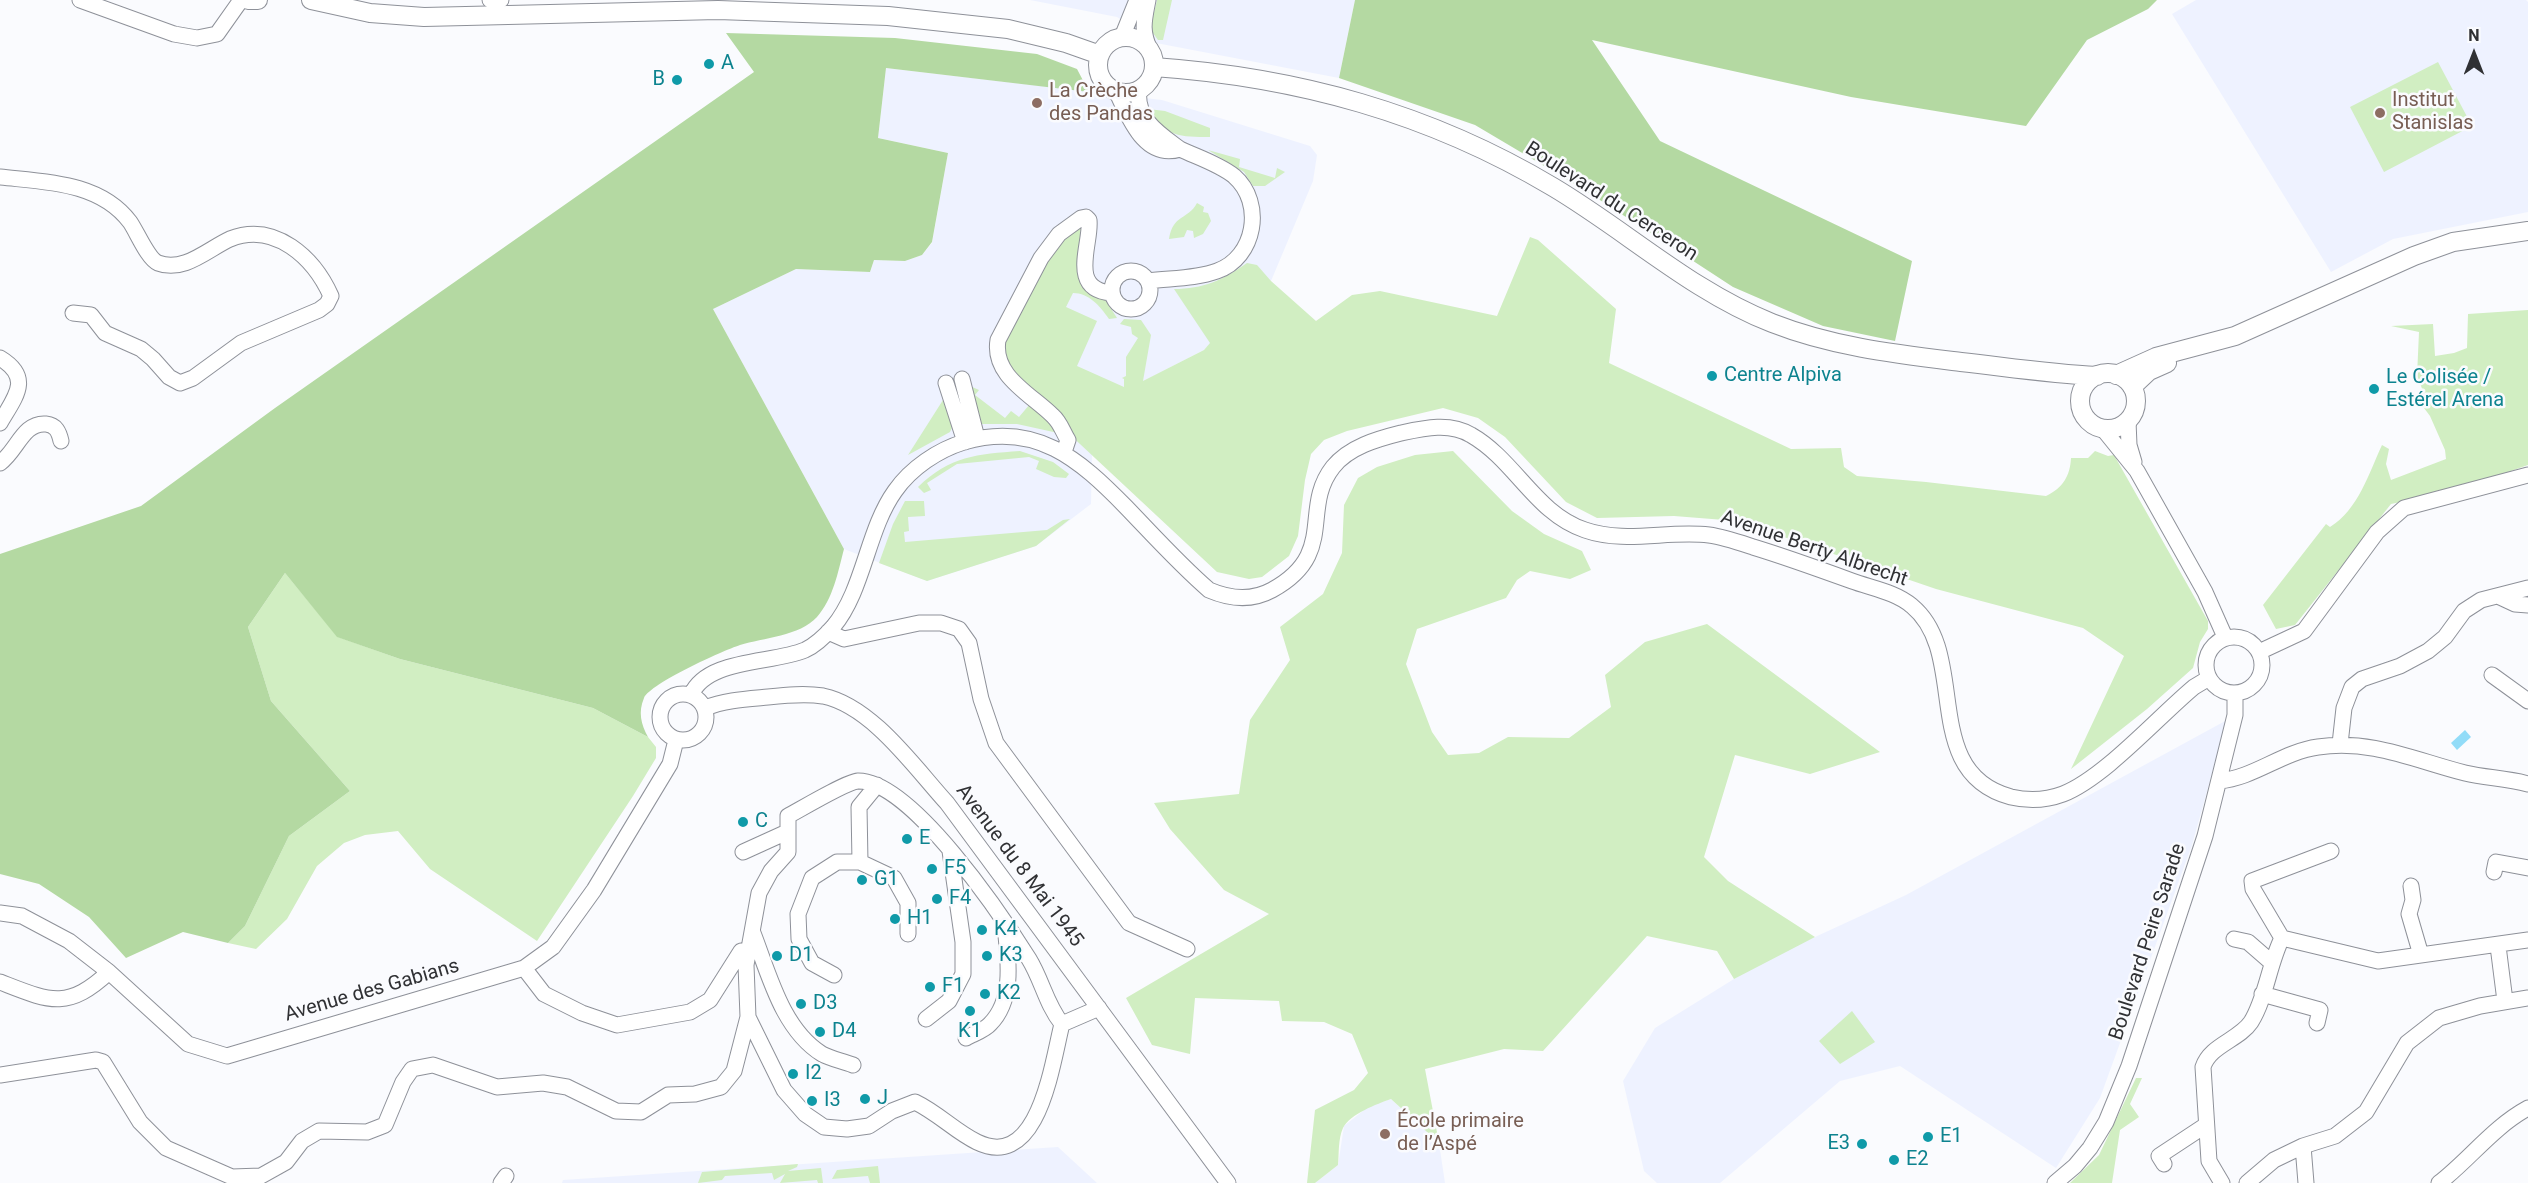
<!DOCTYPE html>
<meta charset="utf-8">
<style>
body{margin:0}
#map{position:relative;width:2528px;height:1183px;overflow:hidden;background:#fafbfe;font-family:Roboto,sans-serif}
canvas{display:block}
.north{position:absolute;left:2444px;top:24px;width:60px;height:60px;-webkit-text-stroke:4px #fafbfe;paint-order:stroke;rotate:0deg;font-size:16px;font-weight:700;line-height:24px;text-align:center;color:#303134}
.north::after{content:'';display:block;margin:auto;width:21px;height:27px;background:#303134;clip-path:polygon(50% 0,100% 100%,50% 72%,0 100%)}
</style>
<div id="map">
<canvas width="2528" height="1183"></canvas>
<div class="north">N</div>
</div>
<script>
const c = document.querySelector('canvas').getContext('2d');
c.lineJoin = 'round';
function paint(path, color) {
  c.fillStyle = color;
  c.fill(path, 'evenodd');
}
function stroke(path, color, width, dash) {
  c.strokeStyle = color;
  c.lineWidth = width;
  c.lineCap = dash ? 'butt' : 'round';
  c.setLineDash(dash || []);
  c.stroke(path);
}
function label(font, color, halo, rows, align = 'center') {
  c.font = font + ' Roboto,sans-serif';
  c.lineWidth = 5;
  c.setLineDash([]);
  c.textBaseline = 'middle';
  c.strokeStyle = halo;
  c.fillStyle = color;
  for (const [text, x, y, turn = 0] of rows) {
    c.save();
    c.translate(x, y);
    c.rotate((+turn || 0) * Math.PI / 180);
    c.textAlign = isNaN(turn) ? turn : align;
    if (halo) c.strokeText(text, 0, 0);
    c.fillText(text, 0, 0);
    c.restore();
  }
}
paint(new Path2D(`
 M1030,0H1355L1339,78L1156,43L1117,17Z
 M2196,0H2526L2528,2V212L2393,239L2331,272L2172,14Z
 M886,68L1162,100L1310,146L1317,155L1313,181L1271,281L1204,350L1142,382L1096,444L1092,454L1091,504L1036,546L927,581L844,549L713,309L796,269L870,272L874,260L905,261L922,255L932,243L948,153L878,138Z
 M2227,720L2192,845L2100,1098L2056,1168L1900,1066L1840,1081L1720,1183H1657L1644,1171L1623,1081L1655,1028L1763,961L1906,895Z
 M1391,1099L1439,1143L1445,1183H1315L1338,1165L1344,1126L1369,1106Z
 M1058,1147L1097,1183H562L563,1180Z`), '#eef2ff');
paint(new Path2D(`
 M1157,0H1172L1163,40H1158L1150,29Z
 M2438,62L2472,126L2384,172L2350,107Z
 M1148,109L1165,111L1210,128V137C1181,137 1164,137 1148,109Z
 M1208,150L1240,159L1239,167L1275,178L1277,168L1285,172L1265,186H1253L1244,172Z
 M1197,203L1204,207L1203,212L1208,213L1211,221L1203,234L1194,238L1193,231L1187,230L1184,237L1169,239C1173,214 1188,220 1197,203Z
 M1077,224L1081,227L1079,259L1117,318L1109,319C1100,306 1089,293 1073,293L1066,307L1097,321L1077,366L1124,387V379L1122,378L1126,376V357L1138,338L1132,334L1131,327L1120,324L1124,319L1141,320L1151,335L1143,381L1204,350L1210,343L1174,289C1203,289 1223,280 1247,263L1257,265L1271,281L1316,321L1352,295L1380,291L1497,316L1530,237L1538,240L1616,309L1609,363L1791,449L1841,448L1844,467L1857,476L1926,482L2046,496C2063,488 2070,476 2071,458H2088L2095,451L2108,456L2114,455L2208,621V629L2200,642L2193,668L2147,709L2071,769L2124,656L2083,628L1936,589L1737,521L1674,516L1597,518L1566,502L1505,437L1478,418L1443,408L1347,431L1324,440L1311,454L1305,480L1298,536L1289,556L1262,577L1249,579L1217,572L1065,430L1001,360L999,344L1043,261Z
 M2528,310V465L2457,490L2391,504L2295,625L2276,629L2263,605L2326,524L2330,527C2358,510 2369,473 2382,445L2389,449L2386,464L2391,480L2446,459L2445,450L2430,416L2424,408L2423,391L2417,376L2419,332L2391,326L2433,324L2435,356L2454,353L2467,348L2468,314Z
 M968,385L979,390L975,395L1005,418L1011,411L1019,417L1030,404L1047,417L1058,433L1017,424H979Z
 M943,400L946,401L952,428L950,432L908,455Z
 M1020,451L1053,462L1069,474L1066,478L1054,477L1036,469L1039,461L1029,457L957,464L927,483L931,490L924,493L918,487C950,456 977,454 1020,451Z
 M1453,451L1512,511L1544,534L1582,551L1591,570L1570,579L1530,571L1517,580L1506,598L1417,629L1406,664L1432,732L1448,755L1479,753L1508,737L1569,738L1611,707L1605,675L1645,642L1707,624L1880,752L1810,774L1735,755L1704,857L1728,881L1815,937L1734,979L1717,951L1647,936L1543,1051L1504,1049L1425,1069L1439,1143L1391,1099C1377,1104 1350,1114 1343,1128C1338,1139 1339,1153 1338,1165L1315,1183H1307L1315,1110L1354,1090L1368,1073L1352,1034L1324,1022L1282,1021L1279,1001L1195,998L1190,1054L1152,1045L1126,998L1269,914L1224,890L1170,829L1154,803L1239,794L1250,720L1290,660L1280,627L1323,594L1342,553L1344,505L1358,478L1377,467L1415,455Z
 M905,501H924L925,516L908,517L909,531L904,532L905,542L1047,530L1063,520L1070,519L1036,546L927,581L879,563L893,524Z
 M285,573L338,637L400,659L593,708L648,737L656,747V758L633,796L537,941L430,869L398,831L365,835L344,843L317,866L287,919L256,949L228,943L245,926L289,836L350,791L271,701L248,627Z
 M1852,1011L1875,1042L1840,1064L1819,1041Z
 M2136,1078H2142L2130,1104L2139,1117L2120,1130L2112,1183H2070L2099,1155Z
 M798,1164L797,1167L788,1171L821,1168L823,1183H818L817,1180L780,1183L785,1174L774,1180L772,1173L725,1176L722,1180L698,1183L702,1172Z
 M878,1166L880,1183H870L868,1176L832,1179L837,1170Z`), '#d1eec2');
paint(new Path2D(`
 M1355,0H2157L2148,9L2087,40L2026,126L1851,97L1592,40L1660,141L1912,261L1895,341L1823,326L1733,287L1583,189L1475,125L1339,78Z
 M726,33L895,38L1037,54L1077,69L1089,92L886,68L878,138L948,153L932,242L922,255L905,261L874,260L870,272L796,269L713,309L844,549C838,572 833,599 817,617C800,636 763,638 740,645C722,651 651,683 644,698C638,712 641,724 648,737L593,708L400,659L337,637L285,573L248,627L271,701L350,791L289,836L245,926L228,943L183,932L126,958L89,917L39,884L0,874V554L141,506L275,408L754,72Z`), '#b4d9a2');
paint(new Path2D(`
 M2465,730L2471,737L2457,750L2451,743Z`), '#92dcf8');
const minor = new Path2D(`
 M80,0L174,34L197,38L217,34L241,0
 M490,0H501
 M1148,0C1144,21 1141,30 1150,50
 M1122,37L1137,0
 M1139,90C1135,119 1160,134 1180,149
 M1116,91C1129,117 1144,160 1180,149C1197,157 1219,164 1234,176C1265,203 1255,258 1217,271C1195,279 1170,278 1148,281
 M0,177C46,182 100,182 130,222C137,232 148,259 158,263C184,273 208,249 230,239C275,221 314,258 331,296L327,304L319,310L241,343L193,378L180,383L169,377L153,359L141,349L105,333L91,315L73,313
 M1112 290a19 19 0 1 1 38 0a19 19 0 1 1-38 0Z
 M0,358C33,378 15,397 0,423
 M962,379L977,438
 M946,383L965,442
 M2128,421L2129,445L2134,462
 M2103,429L2137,471L2205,592L2225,637
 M1064,452L1068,440C1063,432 1060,422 1053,416C1031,394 992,376 998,340L1041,258L1059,234L1081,218L1086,217L1089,220C1092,243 1067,290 1112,293
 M0,463C17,451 23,422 46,424C56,425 59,432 61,441
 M2500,597L2515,604L2528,605
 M828,632L844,639L919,623H941L959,629L969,643L981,699L996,743L1129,923L1187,949
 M2206 665a28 28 0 1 1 56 0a28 28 0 1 1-56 0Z
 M2259,652L2304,631L2377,532L2404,508L2528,475
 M2492,675L2528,701
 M660 717a23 23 0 1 1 46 0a23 23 0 1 1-46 0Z
 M691,695C707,658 772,664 805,650C816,645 825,636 833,627C864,590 867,530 895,491C911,468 938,450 964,442C1036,421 1079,459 1126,507C1153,535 1180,565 1209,590C1230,599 1252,601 1272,590C1338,554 1300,509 1333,467C1349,447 1377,439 1401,433C1424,428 1450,422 1471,435C1515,460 1536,514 1585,530C1625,544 1668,530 1709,535C1724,537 1738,542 1753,547C1786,557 1819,569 1852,581C1871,588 1896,592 1912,606C1971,655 1918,772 2011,797C2028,801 2047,800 2063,794C2104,778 2158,717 2194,687L2209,678
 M705,708C725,700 746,699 768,697C786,695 805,693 823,696C872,706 915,768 947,803L1228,1183
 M2340,744L2344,708L2352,687L2362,679L2400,666L2428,651L2445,637L2464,611L2481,600L2528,588
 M2219,781C2254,778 2282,752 2318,747C2371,739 2414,760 2465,773C2486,778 2507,778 2528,784
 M743,852L787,832
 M860,862L859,807L877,785
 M2494,872L2496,862L2528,868
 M2411,886L2413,900L2409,914L2421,955
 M0,913L22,916L69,941L109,972L188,1044L227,1056L524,968L553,947L594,890L670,764L676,740
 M753,933C769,974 782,1029 822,1054C831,1059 843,1061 853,1065
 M2282,938L2378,961L2528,940
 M2234,939L2248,942L2271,962
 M2498,946L2505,1001
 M746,965L759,893L771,871L788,852V816C801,809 846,782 858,781C911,780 1002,916 1029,959C1042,980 1046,1004 1062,1024C1052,1063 1039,1172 977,1142C956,1132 938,1113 915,1102L892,1111L869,1126L847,1129L824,1127L805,1114L784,1090L748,1017
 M524,968L544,994L582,1013L617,1025L690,1012L710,1000L741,951
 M834,975L812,963L799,939L798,914L812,878L837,862H860L894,878L908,903V934
 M0,982C49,1001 67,1011 109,972
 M2262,994L2320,1010L2317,1023
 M926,1019L949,1001L963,974V942L950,851
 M1062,1024L1099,1008
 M966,1038C973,1034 985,1030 990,1024C1015,999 1008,957 1005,926
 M0,1075L96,1060L103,1062L140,1122L166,1148L232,1177L261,1176L286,1162L302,1141L319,1131L367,1132L385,1125L403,1082L412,1069L433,1065L497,1087L543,1083L567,1087L616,1111L641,1112L668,1095L695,1094L721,1087L734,1071L748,1017L746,965L743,956
 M2303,1146L2306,1183
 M2164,1164L2159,1156L2206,1125
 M501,1183L506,1176
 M2055,1183L2075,1166L2090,1148L2106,1122L2129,1066L2205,836L2235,715V693
 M2222,1183L2209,1161L2203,1067C2210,1045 2239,1040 2251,1022C2266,998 2269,964 2282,938L2253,889L2252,881L2331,851
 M2247,1183L2274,1160L2303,1146L2335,1136L2366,1112L2407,1043L2439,1018L2480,1006L2528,998
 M2439,1183C2470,1159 2493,1127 2528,1108`);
const major = new Path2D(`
 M248,0H258
 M311,0L370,13L424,17L718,10L888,16L1008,29L1066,43L1100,55
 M1098 65a28 28 0 1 1 56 0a28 28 0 1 1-56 0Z
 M1154,67C1297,77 1429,113 1553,187C1627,231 1691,291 1772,323C1833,347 1896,354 1961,362C2006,367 2051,374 2097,376
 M2080 401a28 28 0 1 1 56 0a28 28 0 1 1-56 0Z
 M2116,375L2156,357L2235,336L2414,256L2453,242L2528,231
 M2132,387L2149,371L2167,363`);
stroke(minor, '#8e9199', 17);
stroke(major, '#8e9199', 20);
stroke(minor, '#fff', 15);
stroke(major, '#fff', 18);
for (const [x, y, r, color] of [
 [709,64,6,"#0f9aa8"],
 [677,80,6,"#0f9aa8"],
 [1037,103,6,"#8d6e63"],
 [2380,113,6,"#8d6e63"],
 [1712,376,6,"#0f9aa8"],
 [2374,389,6,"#0f9aa8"],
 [743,822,6,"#0f9aa8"],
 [907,839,6,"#0f9aa8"],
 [932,869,6,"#0f9aa8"],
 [862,880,6,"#0f9aa8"],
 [937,899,6,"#0f9aa8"],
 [895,919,6,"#0f9aa8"],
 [982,930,6,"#0f9aa8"],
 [777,956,6,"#0f9aa8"],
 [987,956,6,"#0f9aa8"],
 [930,987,6,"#0f9aa8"],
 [985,994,6,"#0f9aa8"],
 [801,1004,6,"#0f9aa8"],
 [970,1011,6,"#0f9aa8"],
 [820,1032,6,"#0f9aa8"],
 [793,1074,6,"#0f9aa8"],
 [865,1099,6,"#0f9aa8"],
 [812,1101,6,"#0f9aa8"],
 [1385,1134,6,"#8d6e63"],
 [1928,1137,6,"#0f9aa8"],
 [1862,1144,6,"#0f9aa8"],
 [1894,1160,6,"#0f9aa8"]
]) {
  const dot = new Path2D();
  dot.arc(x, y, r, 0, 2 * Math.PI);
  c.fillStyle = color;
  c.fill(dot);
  stroke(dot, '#fafbfe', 2);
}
label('20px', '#0d838f', '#fafbfe', [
 ["A",721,64],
 ["B",665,80,"right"],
 ["Centre Alpiva",1724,376],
 ["Le Colisée /",2386,378],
 ["Estérel Arena",2386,401],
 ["C",755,822],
 ["E",919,839],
 ["F5",944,869],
 ["G1",874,880],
 ["F4",949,899],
 ["H1",907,919],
 ["K4",994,930],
 ["D1",789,956],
 ["K3",999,956],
 ["F1",942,987],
 ["K2",997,994],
 ["D3",813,1004],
 ["D4",832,1032],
 ["K1",970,1032,"center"],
 ["I2",805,1074],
 ["J",877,1099],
 ["I3",824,1101],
 ["E1",1940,1137],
 ["E3",1850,1144,"right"],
 ["E2",1906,1160]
], 'left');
label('20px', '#785e54', '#fafbfe', [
 ["La Crèche",1049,92],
 ["des Pandas",1049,115],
 ["Institut",2392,101],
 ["Stanislas",2392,124],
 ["École primaire",1397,1122],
 ["de l’Aspé",1397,1145]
], 'left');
label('20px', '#303134', '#fafbfe', [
 ["Boulevard du Cerceron",1611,202,33],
 ["Avenue Berty Albrecht",1814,549,19],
 ["Avenue du 8 Mai 1945",1019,866,53],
 ["Boulevard Peire Sarade",2148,942,-72],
 ["Avenue des Gabians",372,991,-16]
]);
</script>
